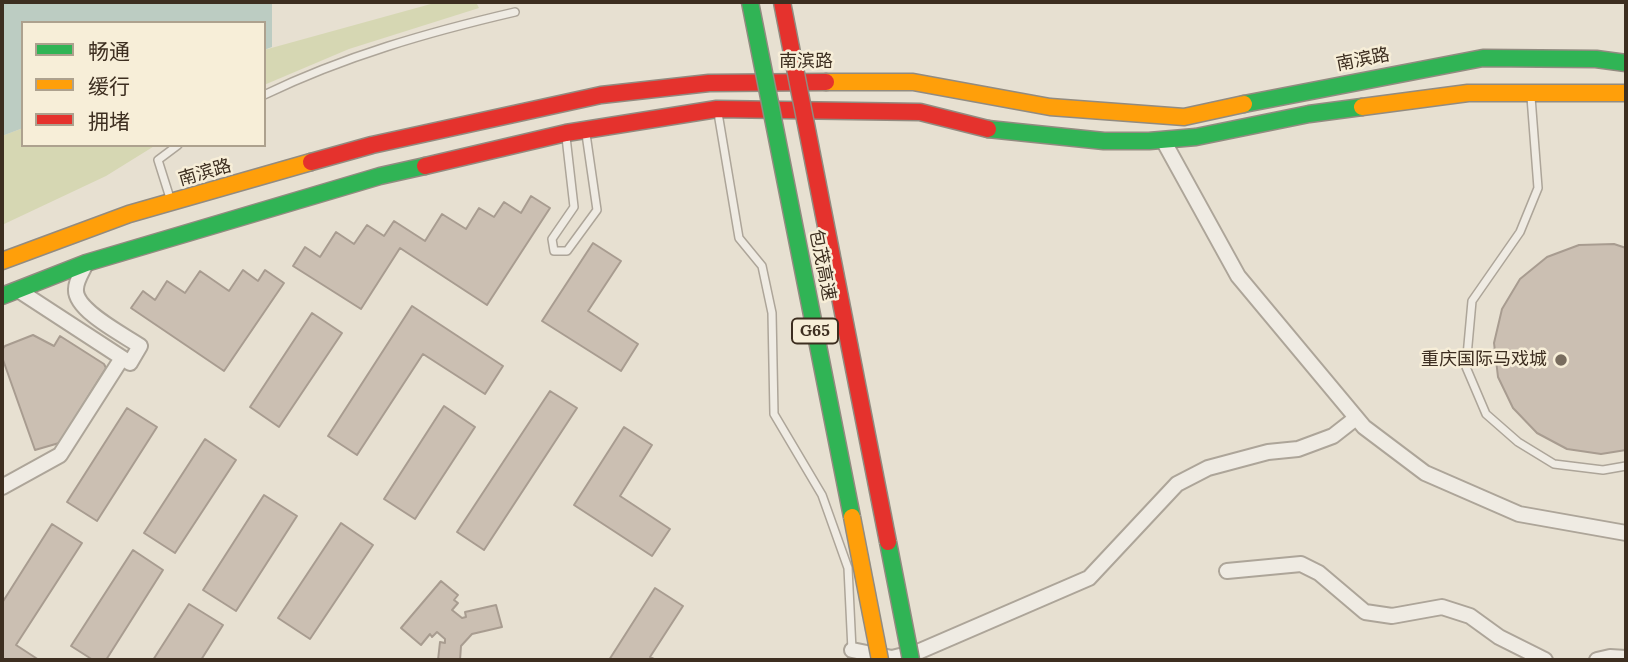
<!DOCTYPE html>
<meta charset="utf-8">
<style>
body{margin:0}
#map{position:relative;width:1628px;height:662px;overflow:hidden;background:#e7e0d1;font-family:Lora,"Noto Sans SC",serif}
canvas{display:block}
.frame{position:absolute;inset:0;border:4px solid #3d2e20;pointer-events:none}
.legend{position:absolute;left:21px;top:21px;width:245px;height:126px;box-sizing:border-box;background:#f7eed8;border:2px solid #ada18e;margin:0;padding:9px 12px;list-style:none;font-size:21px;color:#3d2e20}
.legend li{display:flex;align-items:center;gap:14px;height:35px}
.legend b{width:35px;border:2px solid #ada18e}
</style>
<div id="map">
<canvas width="1628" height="662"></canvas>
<div class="frame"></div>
<ul class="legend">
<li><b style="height:9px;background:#30b455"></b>畅通</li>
<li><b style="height:9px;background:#ff9f0a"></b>缓行</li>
<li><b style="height:9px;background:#e5322d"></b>拥堵</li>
</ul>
</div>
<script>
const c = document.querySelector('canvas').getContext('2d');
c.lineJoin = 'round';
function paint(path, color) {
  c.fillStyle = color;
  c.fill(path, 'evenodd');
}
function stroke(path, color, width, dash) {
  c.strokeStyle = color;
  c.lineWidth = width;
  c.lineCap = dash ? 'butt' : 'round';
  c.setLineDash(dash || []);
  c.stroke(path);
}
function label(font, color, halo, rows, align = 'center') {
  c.font = font + ' Lora,"Noto Sans SC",serif';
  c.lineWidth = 5;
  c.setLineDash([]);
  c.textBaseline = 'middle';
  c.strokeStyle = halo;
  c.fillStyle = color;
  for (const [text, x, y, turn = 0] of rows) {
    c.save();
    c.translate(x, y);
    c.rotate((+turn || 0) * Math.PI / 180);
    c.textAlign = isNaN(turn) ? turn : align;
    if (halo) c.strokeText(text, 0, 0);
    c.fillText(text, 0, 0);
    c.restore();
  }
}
paint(new Path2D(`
 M438,2H476L479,8L349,49L264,85V50Z
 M23,128V145H156L106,176L2,225V136Z`), '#d6d7b3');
paint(new Path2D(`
 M2,2H272V47L264,50V23H23V128L2,136Z`), '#bcccc2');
const building = new Path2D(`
 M531,196L550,208L487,305L400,248L361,309L293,266L305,247L320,257L336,232L354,244L367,225L384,236L394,221L425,241L442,214L466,229L479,208L494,217L504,202L521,213Z
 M593,243L621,261L588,311L638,344L621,371L542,321Z
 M1614,244L1626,248V450L1601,454L1567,449L1537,433L1513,408L1498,377L1494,343L1502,309L1520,279L1547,257L1579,245Z
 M243,270L258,281L265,270L284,283L224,371L131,308L143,291L155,300L167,281L185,293L200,271L229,291Z
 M412,306L503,366L485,394L423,354L357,455L328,436Z
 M312,313L342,333L279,427L250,407Z
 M33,335L54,346L60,336L104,364L106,368L59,443L35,450L2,357V350L5,346Z
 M550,391L577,408L484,550L457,532Z
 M444,406L475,427L415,519L384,499Z
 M127,408L157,427L97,521L67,502Z
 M624,427L652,445L620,496L670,529L652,556L574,505Z
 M205,439L236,460L175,553L144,533Z
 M264,495L297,516L236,611L203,590Z
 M341,523L373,545L310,639L278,618Z
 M52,524L82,543L16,645L39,660H2V603Z
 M133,550L163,570L106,660H93L71,646Z
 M441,581L458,595L454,600L458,603L452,610L462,618L466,617L465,612L496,605L502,627L472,634L461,646L460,660H438L440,642L445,643V639L437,632L432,637L430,634L421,645L401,628Z
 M655,588L683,606L650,657L656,660H609Z
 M189,604L223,625L201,660H153Z`);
paint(building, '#cbbfb2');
stroke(building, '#a89c90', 2);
const lane = new Path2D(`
 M264,95C345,56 429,32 515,12
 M1531,97L1538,188L1520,232L1472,301L1466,367L1486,414L1518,442L1554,464L1603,470L1626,466
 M718,113L739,238L762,266L772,313L774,414L822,495L848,568L852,650
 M566,137L574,207L552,239L554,251H567L597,210L586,134
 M170,198L158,160L178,145`);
const street = new Path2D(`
 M1163,140L1238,276L1364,427L1425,473L1519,514L1626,533
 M18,290L130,363L140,346C124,335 74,310 76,289C76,280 83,271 86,263
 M2,487L60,455L122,358
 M1227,571L1301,564L1319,573L1365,612L1392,616L1442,607L1470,616L1499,637L1545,660
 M852,650L892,658L920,651L1089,578L1177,484L1208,468L1268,452L1298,449L1333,436L1356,418
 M1597,660L1610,657L1626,658`);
const fast = new Path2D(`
 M1244,104L1483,58L1596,59L1626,63
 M988,129L1104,141H1149L1196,137L1309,114L1362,107
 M2,296L86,263L380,176L425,166`);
const slow = new Path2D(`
 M826,82H913L1050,107L1184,117L1244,104
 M1362,107L1468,93H1626
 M2,261L129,214L311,162`);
const jam = new Path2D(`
 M311,162L372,145L601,95L709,83L826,82
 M425,166L566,133L717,109L920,112L988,129`);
stroke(lane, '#ada599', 10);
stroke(street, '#ada599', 18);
stroke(fast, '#928b80', 19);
stroke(slow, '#928b80', 19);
stroke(jam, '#928b80', 19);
stroke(lane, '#efebe3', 7);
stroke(street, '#efebe3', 14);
stroke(fast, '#30b455', 16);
stroke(slow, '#ff9f0a', 16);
stroke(jam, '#e5322d', 16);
const fastBridge = new Path2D(`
 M750,2L852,517
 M888,542L911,660`);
const slowBridge = new Path2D(`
 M852,517L880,660`);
const jamBridge = new Path2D(`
 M782,2L888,542`);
stroke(fastBridge, '#928b80', 19, []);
stroke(slowBridge, '#928b80', 19, []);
stroke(jamBridge, '#928b80', 19, []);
stroke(fastBridge, '#30b455', 16);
stroke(slowBridge, '#ff9f0a', 16);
stroke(jamBridge, '#e5322d', 16);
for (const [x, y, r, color] of [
 [1561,360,7,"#786c5e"]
]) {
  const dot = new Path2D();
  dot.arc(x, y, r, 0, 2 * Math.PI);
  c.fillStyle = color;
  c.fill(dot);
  stroke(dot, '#f7eed8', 2.5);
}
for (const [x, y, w] of [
 [815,331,46]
]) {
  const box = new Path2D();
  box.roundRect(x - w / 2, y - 12.5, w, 25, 5);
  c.fillStyle = '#f7eed8';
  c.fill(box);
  stroke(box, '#3d2e20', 2);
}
label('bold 16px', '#3d2e20', null, [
 ["G65",815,331]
]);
label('18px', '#3d2e20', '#f7eed8', [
 ["南滨路",1363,60,-11],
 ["南滨路",806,62],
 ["南滨路",205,173,-16],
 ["包茂高速",822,265,79]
]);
label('18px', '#3d2e20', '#f7eed8', [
 ["重庆国际马戏城",1547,360]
], 'right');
</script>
